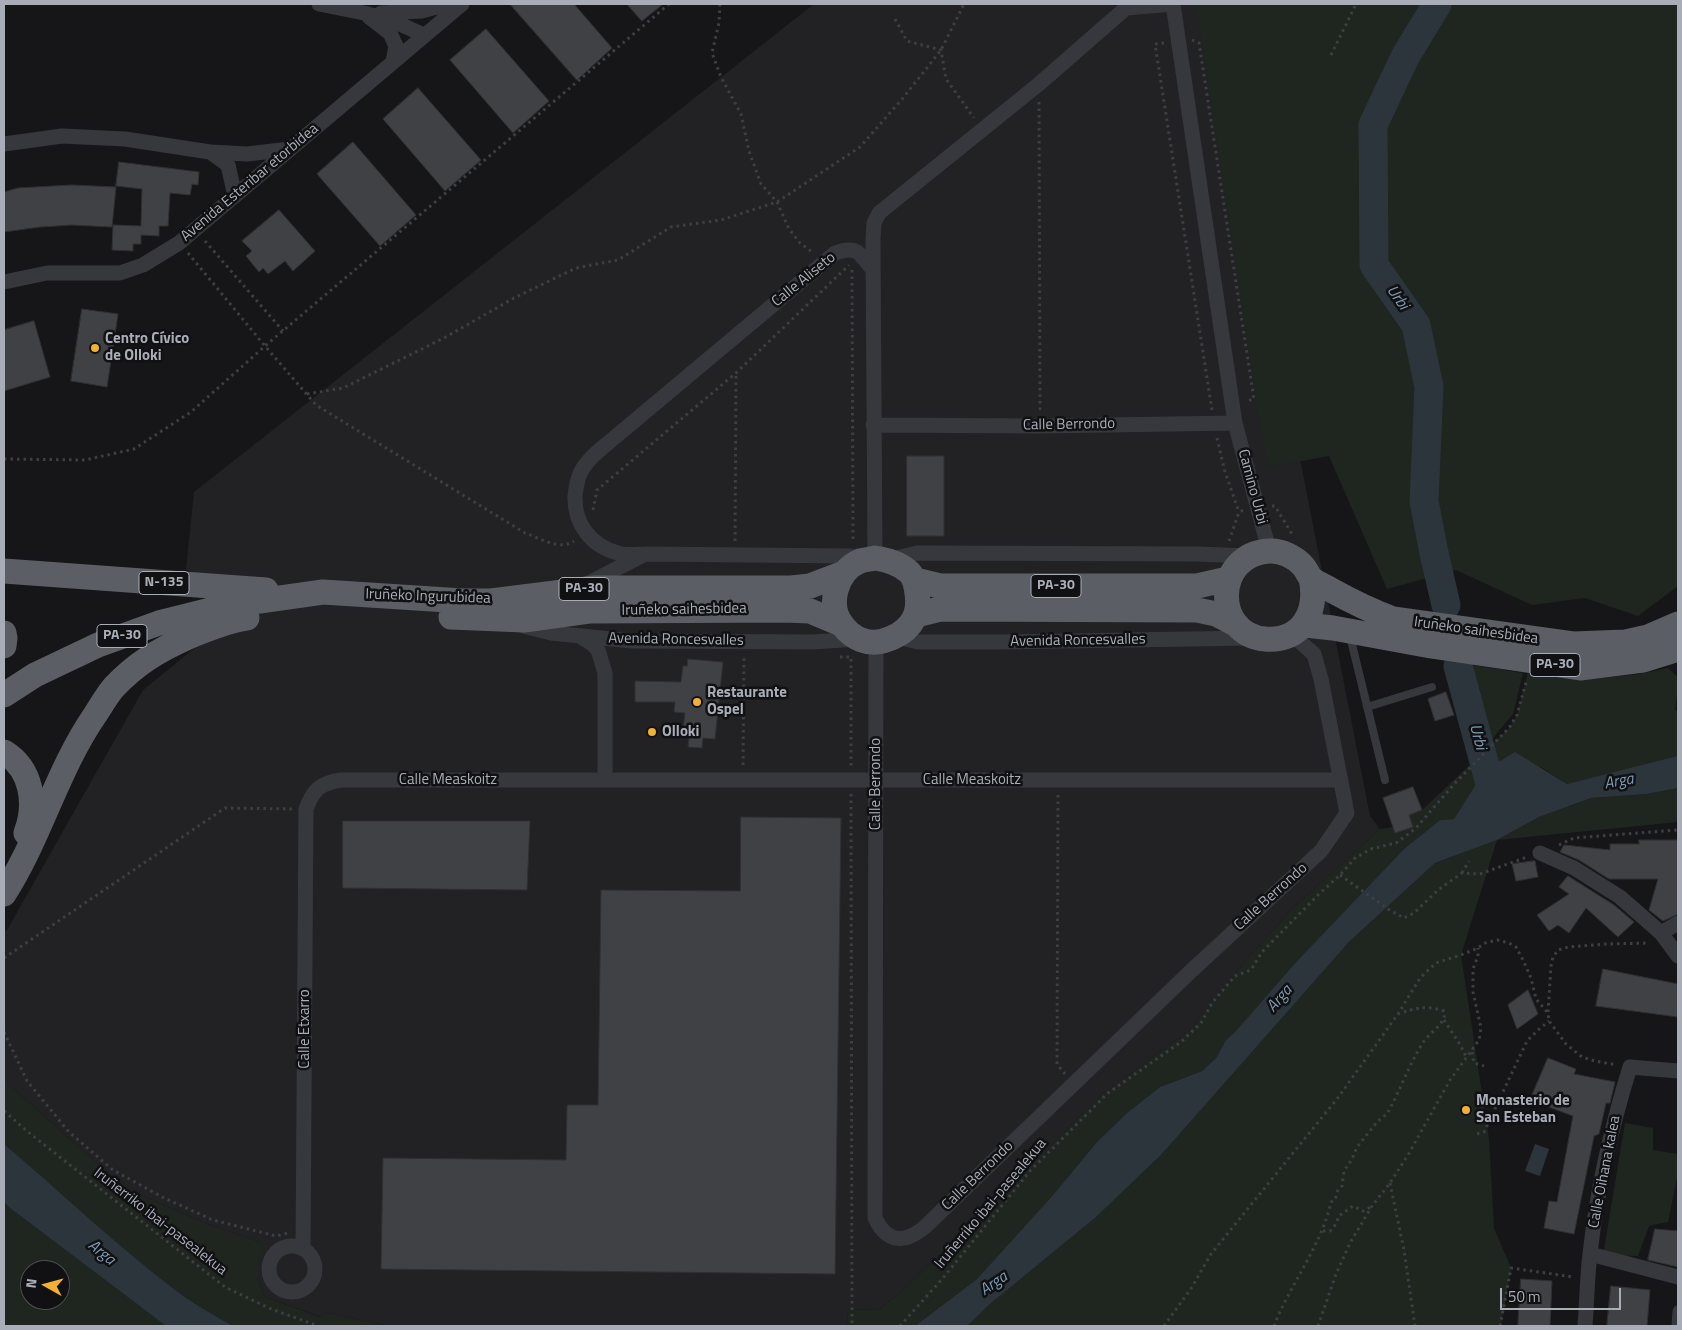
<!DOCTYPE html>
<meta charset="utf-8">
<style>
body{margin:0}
#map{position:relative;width:1682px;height:1330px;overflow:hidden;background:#161618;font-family:"Titillium Web",sans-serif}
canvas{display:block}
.frame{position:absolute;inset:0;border:5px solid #a8adb8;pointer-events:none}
.north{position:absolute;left:20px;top:1260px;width:50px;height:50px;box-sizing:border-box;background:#111113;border:1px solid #4d4f55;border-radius:50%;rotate:277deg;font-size:14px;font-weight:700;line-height:20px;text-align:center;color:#a8adb8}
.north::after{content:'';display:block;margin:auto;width:18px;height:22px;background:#f2b134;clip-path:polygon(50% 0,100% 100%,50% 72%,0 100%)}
.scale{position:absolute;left:1500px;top:1288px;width:121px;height:22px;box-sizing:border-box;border:2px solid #a8adb8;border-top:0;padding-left:6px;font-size:15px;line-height:18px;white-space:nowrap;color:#a8adb8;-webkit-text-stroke:4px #111113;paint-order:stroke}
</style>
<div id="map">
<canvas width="1682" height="1330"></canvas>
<div class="frame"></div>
<div class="north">N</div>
<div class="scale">50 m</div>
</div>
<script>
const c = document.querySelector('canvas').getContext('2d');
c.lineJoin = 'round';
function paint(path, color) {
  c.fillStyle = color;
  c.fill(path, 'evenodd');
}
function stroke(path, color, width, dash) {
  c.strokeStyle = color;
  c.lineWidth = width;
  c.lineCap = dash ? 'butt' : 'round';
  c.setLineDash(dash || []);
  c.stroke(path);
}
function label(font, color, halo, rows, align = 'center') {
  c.font = font + ' "Titillium Web",sans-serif';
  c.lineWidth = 5;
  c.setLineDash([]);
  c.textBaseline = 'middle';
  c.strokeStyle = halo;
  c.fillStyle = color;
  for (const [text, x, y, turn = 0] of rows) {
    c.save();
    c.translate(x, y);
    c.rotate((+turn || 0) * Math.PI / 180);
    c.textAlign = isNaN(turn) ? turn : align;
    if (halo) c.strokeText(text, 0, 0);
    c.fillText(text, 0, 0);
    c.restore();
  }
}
paint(new Path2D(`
 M814,4H1211L1370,816L1380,829L1290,911L1243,964L1191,1029L1103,1094L898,1295L878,1310L848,1309L847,1326H388L329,1313L321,1317L265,1297L256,1276L257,1263L264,1247L256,1241L202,1222L143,1196L110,1174L4,1081V932L7,930L143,690L250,603L186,569L194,492Z`), '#222225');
paint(new Path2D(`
 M1196,4H1678V586L1638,616L1585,598L1532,605L1456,570L1387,589L1329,456L1269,467L1257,406Z
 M1460,663L1523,673L1513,714L1483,750Z
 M1529,668L1593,679L1640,674L1668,668L1678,677V689L1675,710L1678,711V758L1567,784L1541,767L1486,770L1454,819L1440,820L1404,849L1297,961L1235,1032L1226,1040L1216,1058L1202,1071L1160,1087L1128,1112L1097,1142L1053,1195L977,1279L915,1326H847L848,1309L878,1310L898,1295L1103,1094L1191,1029L1243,964L1290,911L1380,829L1393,827L1395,833L1413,827L1409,815L1422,810L1509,728L1517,715Z
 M1678,788V822L1497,840L1461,955L1489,1139L1494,1228L1511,1268L1501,1326H967L990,1304L1095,1218L1161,1155L1349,942L1435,863L1497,840L1539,817L1591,798L1647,794Z
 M4,1081L110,1174L143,1196L202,1222L256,1241L265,1247C254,1271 255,1274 265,1297L320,1317L329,1313L388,1326H233C214,1315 195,1305 178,1292C117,1246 62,1193 4,1144Z
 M1625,1123L1653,1128V1150L1678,1154L1677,1178L1668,1222L1649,1226L1638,1256L1603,1255Z
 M4,1202L10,1208L166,1326H4ZM30,1270H60V1300H30Z`), '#1e261f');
paint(new Path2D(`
 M1515,752L1567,784L1678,756V788L1647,794L1591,798L1539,817L1497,840L1435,863L1349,942L1161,1155L1095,1218L990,1304L967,1326H915L977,1279L1053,1195L1097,1142L1128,1112L1160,1087L1202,1071L1216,1058L1226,1040L1235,1032L1297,961L1404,849L1440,820L1454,819L1485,770Z
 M4,1144C62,1193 117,1246 178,1292C195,1305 214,1315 233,1326H166L10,1208L4,1202Z
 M1535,1144L1549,1149L1540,1176L1525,1171Z`), '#2c353c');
stroke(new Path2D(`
 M1437,4L1405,57L1373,125L1374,265L1416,325L1429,387L1424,501L1434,553L1446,605
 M1458,666L1496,806`), '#2c353c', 29);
const building = new Path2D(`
 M510,4H574L612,48L577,80Z
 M627,4H663L642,21Z
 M486,29L549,101L513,133L450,60Z
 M418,88L481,160L445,191L383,119Z
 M353,142L416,215L380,246L317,174Z
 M119,162L199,172L198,185L192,184L190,195L170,193L168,226H159V236L141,235V244H133V251L112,250L113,225L141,226L142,189L116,186Z
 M72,185L116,187L112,227L72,225L40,227L4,232V192L18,188Z
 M279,210L315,251L293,271L285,261L268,274L263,268L259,272L246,256L252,251L242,241Z
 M82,309L118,314L107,387L71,381Z
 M34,321L50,377L4,391V330Z
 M907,456H944V536H907Z
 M688,659L723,662L715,739L703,738L702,748L688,747L689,737L682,736L685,713L674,712L675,702H635V681L681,682L683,666H687Z
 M1446,692L1454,715L1435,721L1428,699Z
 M1413,787L1422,810L1409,815L1413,827L1395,833L1383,798Z
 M741,817L841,818L835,1274L381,1269L383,1158L566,1160L567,1105H598L601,890L740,891Z
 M343,821H530L527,890L343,888Z
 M1639,840H1678V914L1663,921L1649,910L1658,879H1609L1579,860L1560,852L1564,845L1610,850V844H1639Z
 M1535,861L1538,877L1516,881L1512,864Z
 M1568,876L1614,905L1634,922L1618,937L1586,908L1569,933L1558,925L1549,931L1537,915L1569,894L1559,887Z
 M1603,969L1678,984V1017L1596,1006Z
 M1528,990L1538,1014L1517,1029L1508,1005Z
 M1548,1058L1576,1069L1574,1074L1615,1082L1610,1103H1606L1599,1134L1594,1136L1574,1234L1544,1228L1549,1201L1557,1202L1573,1116L1530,1100Z
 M1655,1229L1678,1231V1267L1648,1260Z
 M1521,1279L1552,1281L1550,1326H1518Z
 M1611,1286L1650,1290L1647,1326H1607Z`);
paint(building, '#404145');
stroke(building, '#303034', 1);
stroke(new Path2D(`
 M720,4L719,23L712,53L721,77L741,114L749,151L761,184L777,202L789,229L800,243L812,252
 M895,19L907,41L941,50L946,79L974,118
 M1192,40L1199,43L1254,399L1247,401
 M1164,43L1155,44L1212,410
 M1331,55L1356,4
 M1039,102L1040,411
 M205,241L283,331
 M188,253L265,346L316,405L525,533C540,538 560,551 574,541
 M852,270L853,541
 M307,394L343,388L444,338L514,298L576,268L618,260L671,227L721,220L777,202L860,147L903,98L941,50L964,4
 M1217,438L1225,472L1239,512
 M4,459L85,460L134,449L191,412L265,346L669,4
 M1272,506H1275L1292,534
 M593,510L597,490L736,373L849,265
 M735,541L736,373
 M1229,541L1239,512L1244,510
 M840,657H851V766
 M743,765L744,656
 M851,794L852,1326
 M1058,795L1057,1064L1065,1074
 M1559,845L1574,838L1678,830
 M1462,873L1469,861
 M1340,875L1391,911L1404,918L1414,913L1438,890L1462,873L1480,874L1527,857
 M4,958L225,808L292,809
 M1548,1012L1551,966L1553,957L1558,950L1568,947L1607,944L1649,943
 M1444,1020L1461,1046L1467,1059
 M4,1032L27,1081L69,1132L113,1170L164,1198L213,1220L276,1236L288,1233
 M1472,1052L1474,1063L1484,1066
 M4,1111L28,1132L225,1287L271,1309L318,1326
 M1477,1134L1484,1132L1527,1041L1538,1030L1549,1021
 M1390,1183L1404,1250L1415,1326
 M1323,1231H1330L1336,1224L1339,1216L1353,1206L1363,1211L1371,1207
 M900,1326L943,1278L1030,1171L1108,1093L1181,1042L1201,1023L1212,1003L1235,976L1251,970L1262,952L1318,895L1340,875L1355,858L1371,849L1396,843L1415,829L1456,782L1509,728L1517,715L1527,679
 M1164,1326L1192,1287L1211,1254L1337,1099L1398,1014L1420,978L1436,963L1461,955L1478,948L1485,943L1497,940L1509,943L1516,947L1523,960L1531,978L1536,999L1548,1013L1549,1021L1566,1044L1582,1057L1595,1061L1617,1065
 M1274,1326C1290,1284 1321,1247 1331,1202L1335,1200L1338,1190L1342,1186L1344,1171L1352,1159L1357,1147L1377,1122L1387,1114C1400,1091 1409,1064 1424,1041C1430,1033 1448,1021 1444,1011C1425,1005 1416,1008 1398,1014
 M1318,1326L1336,1274L1350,1243L1372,1206L1390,1183L1408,1155L1450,1080L1479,1040L1481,1028L1473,992V969L1478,956V948
 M1500,1326L1511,1268L1573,1277`), '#3d3f44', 3, [2.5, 4]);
stroke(new Path2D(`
 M1350,636L1385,780
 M1367,707L1432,687`), '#37383d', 8);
stroke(new Path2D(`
 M1677,1326L1678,1311`), '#37383d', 11);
stroke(new Path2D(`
 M319,4L364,13L393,21L424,35
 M1173,4L1235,423L1269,550
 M381,13L422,11L447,4
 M369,17L390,33L396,46L393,62
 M4,144L62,136L125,139L210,152L228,165L235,196
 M211,152L247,154L290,149
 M4,282L47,273H120L143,265L179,243L462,4
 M873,425L1040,426L1235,423
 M645,554C636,554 626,556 618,553C591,546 574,524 575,496C576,485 578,473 586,464C593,454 605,446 614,438L835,253C858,245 859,253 873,270
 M875,558L873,240L874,223L879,213L1039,84L1126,8L1173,4
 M888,560L917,553L1197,554L1248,556
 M585,585L645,554L851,556L859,562
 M523,626L551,633L632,641L812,642L858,639
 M581,637L591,643L598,650L605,673V780
 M897,637L918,642H1000L1252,638
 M876,643L875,1218C888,1245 907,1243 927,1225L1190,972L1321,851L1347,813L1321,679L1314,654L1291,634
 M1540,853L1574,868L1620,897L1661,933L1678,956
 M1661,933L1678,923
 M269 1269a23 23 0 1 1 46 0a23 23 0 1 1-46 0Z
 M303,1249L306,809C313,790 320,783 341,780H1340
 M1590,1254L1678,1277
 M1585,1326C1587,1302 1587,1278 1590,1254C1597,1190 1611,1128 1630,1067L1678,1071`), '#37383d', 15);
stroke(new Path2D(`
 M875,558C888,560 899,563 909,572C915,578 916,585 917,593C921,619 907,634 883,641C868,645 853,639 843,626C826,606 836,571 860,561C864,560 870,559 875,558Z
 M4,571L266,590
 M1311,578C1318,611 1303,642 1265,639C1212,634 1214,554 1269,551C1281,550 1295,557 1303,566C1306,569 1308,575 1311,578C1316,583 1325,586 1331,590C1351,601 1371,611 1393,619L1573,644L1626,642L1648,637L1678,624
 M915,580L940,586H1197L1228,579
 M916,615L940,609L1197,610L1216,614L1237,625
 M451,617L524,620L589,611L785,610L810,611L841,624
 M1305,625L1333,628L1431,646L1580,668L1643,660L1678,649
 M4,633L5,638L4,646
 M4,695L35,675L98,645L159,623L231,605L323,592L463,601H491L595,588H791L810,586L844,573
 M4,752C32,769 37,804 26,833
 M4,894C40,838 57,770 95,715C101,706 107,695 114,687C136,664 157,651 186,638C205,630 227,621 247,618`), '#5b5e65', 25);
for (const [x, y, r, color] of [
 [95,348,5,"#f2b134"],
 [697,702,5,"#f2b134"],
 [652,732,5,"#f2b134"],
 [1466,1110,5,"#f2b134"]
]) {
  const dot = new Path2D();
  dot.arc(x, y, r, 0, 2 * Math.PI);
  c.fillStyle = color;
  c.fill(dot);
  stroke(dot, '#111113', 2);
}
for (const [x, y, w] of [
 [164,583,50],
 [1056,586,50],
 [584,589,50],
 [122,636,50],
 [1555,665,50]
]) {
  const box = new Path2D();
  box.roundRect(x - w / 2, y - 11.5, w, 23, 4);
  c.fillStyle = '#111113';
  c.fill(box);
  stroke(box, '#a8adb8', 1);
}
label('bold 14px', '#a8adb8', null, [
 ["N-135",164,583],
 ["PA-30",1056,586],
 ["PA-30",584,589],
 ["PA-30",122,636],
 ["PA-30",1555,665]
]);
label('15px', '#a8adb8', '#111113', [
 ["Avenida Esteribar etorbidea",250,183,-40],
 ["Calle Aliseto",804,280,-39],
 ["Calle Berrondo",1069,425,-1],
 ["Camino Urbi",1252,487,75],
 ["Iruñeko Ingurubidea",428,597,2],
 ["Iruñeko saihesbidea",684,610,-1],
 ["Iruñeko saihesbidea",1476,631,8],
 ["Avenida Roncesvalles",676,640,1],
 ["Avenida Roncesvalles",1078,641,-1],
 ["Calle Measkoitz",448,780],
 ["Calle Measkoitz",972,780],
 ["Calle Berrondo",876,784,-90],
 ["Calle Berrondo",1271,897,-42],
 ["Calle Etxarro",305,1029,-90],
 ["Calle Oihana kalea",1605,1172,-79],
 ["Calle Berrondo",978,1176,-44],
 ["Iruñerriko ibai-pasealekua",991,1204,-50],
 ["Iruñerriko ibai-pasealekua",160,1222,38]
]);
label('bold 15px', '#a8adb8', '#111113', [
 ["Centro Cívico",105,339],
 ["de Olloki",105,356],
 ["Restaurante",707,693],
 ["Ospel",707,710],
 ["Olloki",662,732],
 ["Monasterio de",1476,1101],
 ["San Esteban",1476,1118]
], 'left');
label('italic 16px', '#7f9bb3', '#111113', [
 ["Urbi",1397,298,55],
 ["Urbi",1477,737,75],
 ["Arga",1619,782,-10],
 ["Arga",1280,999,-49],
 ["Arga",101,1253,39],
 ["Arga",994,1284,-35]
]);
</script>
